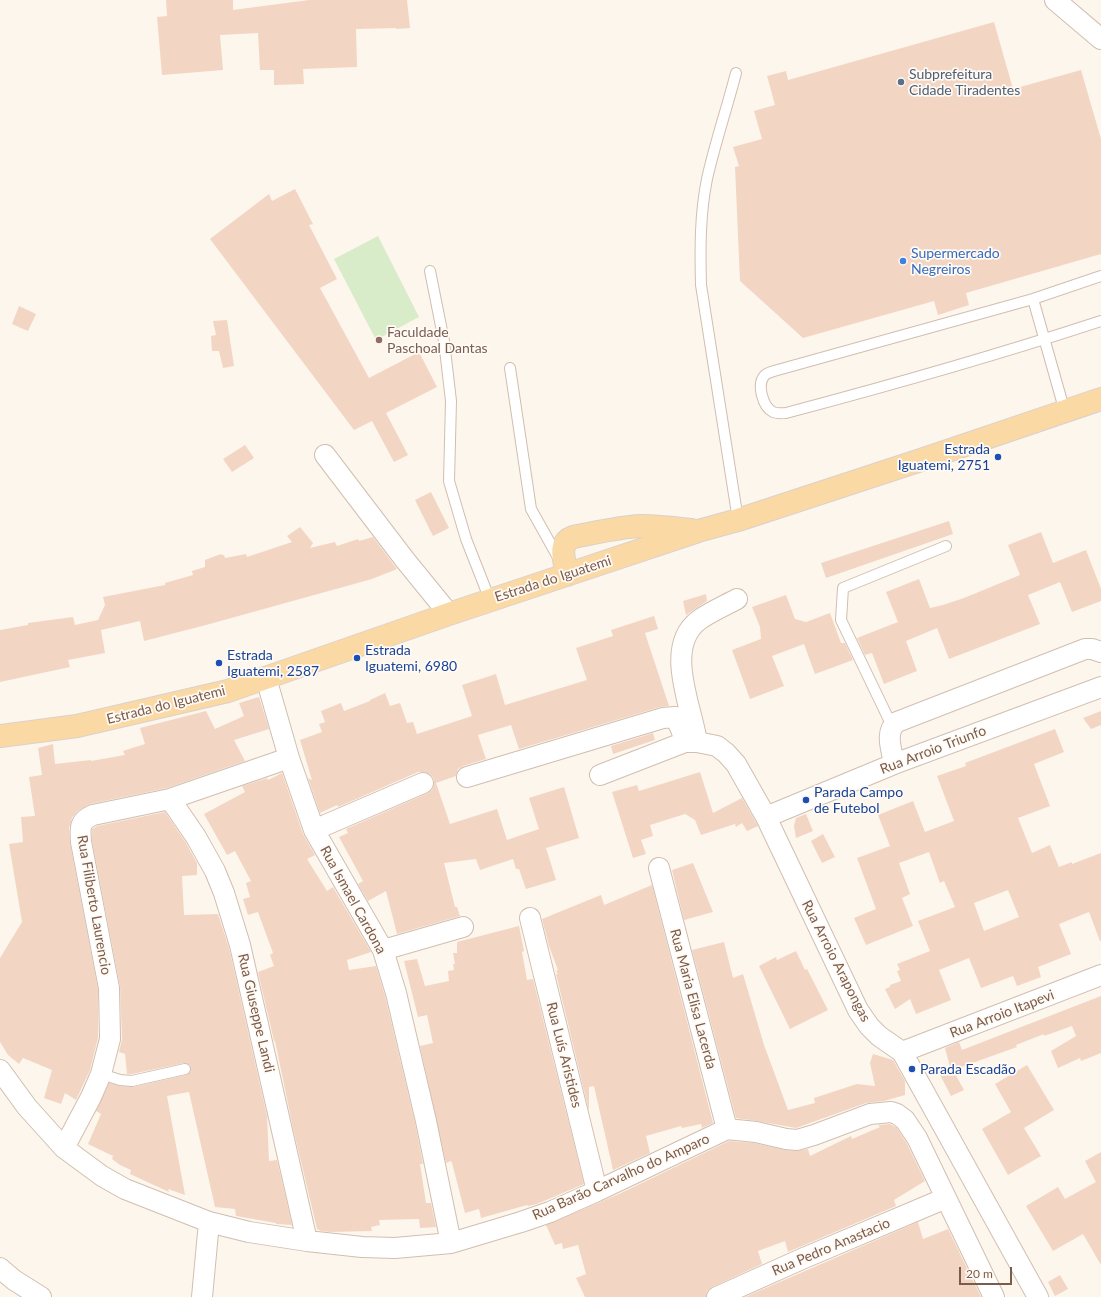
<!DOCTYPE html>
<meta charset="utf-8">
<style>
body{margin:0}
#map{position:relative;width:1101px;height:1297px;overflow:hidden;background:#fdf6ec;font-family:Lato,sans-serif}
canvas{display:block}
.scale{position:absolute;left:959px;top:1267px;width:53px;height:18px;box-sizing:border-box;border:2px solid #7a5c4d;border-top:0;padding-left:5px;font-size:12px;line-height:14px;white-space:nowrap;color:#7a5c4d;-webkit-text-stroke:3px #fffaf3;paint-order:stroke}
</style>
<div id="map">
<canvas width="1101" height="1297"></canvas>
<div class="scale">20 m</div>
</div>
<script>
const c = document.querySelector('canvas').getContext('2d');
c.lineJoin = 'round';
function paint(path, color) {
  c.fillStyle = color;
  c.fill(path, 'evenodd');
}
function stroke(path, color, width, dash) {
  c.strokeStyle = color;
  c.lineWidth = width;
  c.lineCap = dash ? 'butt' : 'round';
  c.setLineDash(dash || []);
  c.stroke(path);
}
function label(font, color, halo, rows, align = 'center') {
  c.font = font + ' Lato,sans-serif';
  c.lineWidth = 3.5;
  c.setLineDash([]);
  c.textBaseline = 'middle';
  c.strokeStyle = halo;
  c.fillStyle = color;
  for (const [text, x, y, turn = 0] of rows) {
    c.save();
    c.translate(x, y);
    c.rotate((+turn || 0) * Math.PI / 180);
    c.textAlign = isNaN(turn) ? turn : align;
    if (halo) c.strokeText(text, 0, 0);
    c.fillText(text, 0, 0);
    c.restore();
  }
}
paint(new Path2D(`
 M378,236L419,317L376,340L334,259Z`), '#d8ecc9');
paint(new Path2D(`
 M166,0H233V10L309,0H407L410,28L396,29V28L356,29L357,67L303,69L304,84L274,85V70H260L258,33L220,35L223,70L162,75L157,17L167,16Z
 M994,22L1013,89L1081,70L1101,139V254L966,293L969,305L938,315L934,301L803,338L740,281L735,167L739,166L733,147L762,139L754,111L775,105L767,76L786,71L788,80Z
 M295,189L313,224L309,225L337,279L320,288L369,378L419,352L437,387L386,413L408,455L394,462L372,421L354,430L210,239L269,194L272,201Z
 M19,306L36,314L28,331L12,324Z
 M227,320L234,366L223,368L219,351H212L211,336L216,335L213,321Z
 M245,445L254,458L232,472L223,459Z
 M431,492L449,528L433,536L415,500Z
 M949,521L953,534L826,578L821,563Z
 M300,527L313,543L310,548L335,542L337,546L358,539L359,541L373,537L397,569L372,579L206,625L144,641L140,621L101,630L105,653L68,660L70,667L0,682V630L28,625V623L73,617L75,625L98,620L105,605L103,597L165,585V583L193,575L192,571L205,567V560L221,554L222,555H224L225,558L246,554L247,557L292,542L287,536Z
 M1041,532L1053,563L1086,550L1101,589V601L1072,612L1060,582L1028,595L1040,624L949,659L937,628L906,641L917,671L884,684L872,653L865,655L857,638L898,622L886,592L919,579L930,608L943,605L964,598L1020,575L1008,545Z
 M706,594L707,601L686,615L683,601Z
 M786,595L795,619L806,622L830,613L841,643H845L853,660L815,674L804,644L772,656L784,686L750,699L732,650L761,639L760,627L752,607Z
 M654,616L658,629L645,633L669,706L660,707L519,749L511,725L478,735L486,759L463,766L458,769L456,776L436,783L450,824L497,809L507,840L539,829L529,798L564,787L579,838L546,848L556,880L526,889L519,869H516L513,859L480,870L476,859L444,863L455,907H457L460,916L397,934L386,891L368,901L358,884L363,881L339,837L348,833L346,829L428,793L432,790L434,785V779L430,774L424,772H418L338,807L337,805L320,813L308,778L312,780L300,740L322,732L319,724L325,722L321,711L341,703L344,711L370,701V700L385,693L390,706L400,703L407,723L413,722L417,734L472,716L462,685L496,674L505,705L587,680L576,648L613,636L611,630Z
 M259,697L269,729L234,740L245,761L167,788L90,804L78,811L72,818L69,828L70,843L98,989V1038L90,1070L76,1100L65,1093L61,1104L44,1098L52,1070L23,1058L19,1064L8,1055L0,1042V958L22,922L9,844L23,842L21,817L35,816L29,777L42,775L38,748L53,744L55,764L91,760V761L125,755L123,751L145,744L140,728L206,711L215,729L244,716L239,703Z
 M1101,711V725L1091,729L1083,718Z
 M1055,729L1064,752L1034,764L1050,806L1018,818L1032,853L1050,845L1059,867L1072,862V864L1101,853V941H1100L1089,912L1059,924L1071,954L1038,967L1041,977L1017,986L1013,976L981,988L969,958L939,970L951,1000L916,1014L910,999L895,1009L885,989L890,987V985L901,981L897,971L900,970L897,964L930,951L918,921L955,907L944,881L940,883L929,852L899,863L910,894L902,898L913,926L866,945L854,918L876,909L857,858L890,846L878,815L913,801L925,832L954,821L937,776L966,766L965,763ZM1008,890L1019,917L984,931L974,903Z
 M653,733L655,740L613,754L611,746Z
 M700,772L713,813L742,798L758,826L747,831L742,823L736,827L735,824L701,835L695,820L685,814L650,825L653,836L641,840L646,854L633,858L612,792L637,785L639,791Z
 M282,773L303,834L315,855L307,859L327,891L333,887L371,952L347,960L349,970L376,966L385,996L415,1123L423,1164H420L426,1203H431L436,1227L420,1228L419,1219L379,1220L380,1225L371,1227L372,1231L330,1232L321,1231L317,1229L293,1128L275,1041H274L258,972L274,966L270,955L273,953L258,912L248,915L243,899L250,897L246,883L251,881L235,851L227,855L204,814L245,792L242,786L267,778L268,780Z
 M165,812L186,843L197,863V875L182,876L184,915L218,914L229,948L267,1116L269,1161L277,1160L292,1225L276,1224V1223L236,1216L235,1209L215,1207L189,1092L167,1096L185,1195L168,1189L169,1192L130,1174L131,1170L120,1165L112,1159L113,1156L88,1144L101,1114L96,1111L109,1083L119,1086L133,1087L186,1075L191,1071L190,1065L184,1063L132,1074H127L125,1054L119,1052L122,1039L120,986L92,841V829L97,826Z
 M806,814L813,831L796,838L794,826L796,818Z
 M823,834L835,857L822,863L811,841Z
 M693,863L713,912L684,920L672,870Z
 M652,885L713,1123L702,1128L701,1124L682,1128L681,1126L646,1136L650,1153L613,1170L594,1086L589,1087V1111L556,974H558L556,971L558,970L549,946L542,919L601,895L604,905Z
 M519,926L524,951L522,952L527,980L533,979L584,1184L537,1204L528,1206L527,1205L481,1218L479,1209L465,1213L452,1163L451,1161L446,1163L420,1046L433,1043L427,1015L418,1017L404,961L417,959L425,986L449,981L448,971L454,970L453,964H455L453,953H457V942Z
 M724,942L733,978L743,974L764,1045L788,1110L815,1103L814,1098L857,1084L875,1086L870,1063L873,1054L893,1060L905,1081V1095L884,1101L866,1103L796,1128L757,1121L736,1118L692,950Z
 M796,951L805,970L807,969L828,1010L790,1029L759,966L776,957L777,960Z
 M1101,996V1053L1081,1061L1080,1058L1058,1068L1051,1051L1076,1036L1072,1026L1044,1036V1034L1016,1045L1017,1047L953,1070L964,1090L951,1096L938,1071L950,1067L945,1048L959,1042L962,1050Z
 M1027,1065L1054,1110L1024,1128L1041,1156L1008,1175L982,1129L1011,1112L995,1084Z
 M890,1124L897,1128L907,1144L925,1181L894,1200L896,1206L788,1252L785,1241L758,1251L762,1264L712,1287L707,1291L706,1297H585L576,1278L586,1274L578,1245L563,1249L562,1243L555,1245L546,1225L619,1194L729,1141L754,1143L785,1150L796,1151L808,1149L810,1156L851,1136L852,1139L880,1127L878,1125Z
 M1101,1152V1265L1083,1234L1053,1251L1026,1206L1058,1187L1065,1199L1096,1182L1085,1161Z
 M918,1222L923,1239L948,1229L981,1297H745Z
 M1060,1275L1068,1289L1055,1296L1048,1282Z`), '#f3d5c3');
const lane = new Path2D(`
 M736,73C727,108 715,143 707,179C700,213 700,249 701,285L738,520
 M430,271L444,341L451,401L449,481L466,539L490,600
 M1101,276L1033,299L774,371C771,372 767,373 765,375C756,384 763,407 773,412C777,414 781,413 786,413C892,385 997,355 1101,321
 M1033,299L1065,412
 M510,368L531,509L559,559
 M892,726L841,620L843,588L946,546
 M101,1074L120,1080L132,1081L185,1069`);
const street = new Path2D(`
 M1055,0L1101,39
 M325,455L405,560L449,614
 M266,678L289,758L314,830L383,950L396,993L426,1121L451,1243
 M697,742C692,707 663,647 699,620C710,612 724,606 737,599
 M894,764C892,750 884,732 897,722L1085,649H1092L1101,652
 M600,775L685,742H697L717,746L726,753L736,764L766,817L858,1010L869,1026L879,1036L902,1052L1038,1297
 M467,777L663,718L675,717L681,729L685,742
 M170,799L196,837L215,871L224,893L240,945L307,1241
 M766,817L894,764L1101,687
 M314,830L423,783
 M659,868L727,1129
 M530,918L597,1191
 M383,950L463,927
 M902,1052L1101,975
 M0,1070L27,1107L64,1148L102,1176L125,1189L209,1222L249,1232L307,1241L362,1247L395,1248L451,1243L521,1222L550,1212L597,1191L727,1129L756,1132L786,1139L797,1140L814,1135L870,1114L891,1112L897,1114L905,1120L917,1138L994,1297
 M64,1148L91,1097L101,1074L110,1039L109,988L81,842C80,828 79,821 93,815L170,799L289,758
 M0,1268L14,1280L41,1297
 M202,1297L209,1222
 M717,1297L804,1258L946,1198`);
const primary = new Path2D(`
 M567,575C565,562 557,543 573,537C595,533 618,527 641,526C658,526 674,528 691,530
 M0,736L77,726L228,691L449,614L698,531L738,520L921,460L1101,399`);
stroke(lane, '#d1beb0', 12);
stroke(street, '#d1beb0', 22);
stroke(primary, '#dad1cd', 24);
stroke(lane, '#fff', 10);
stroke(street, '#fff', 20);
stroke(primary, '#fbd9a5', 22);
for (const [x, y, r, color] of [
 [901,82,4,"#5c6f8a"],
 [903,261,4,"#3f7fe0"],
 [379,340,4,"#8d6e63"],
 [998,457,4,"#1a4fb4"],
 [357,658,4,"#1a4fb4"],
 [219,663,4,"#1a4fb4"],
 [806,800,4,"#1a4fb4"],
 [912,1069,4,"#1a4fb4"]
]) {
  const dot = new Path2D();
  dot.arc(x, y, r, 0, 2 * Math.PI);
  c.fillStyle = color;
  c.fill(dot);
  stroke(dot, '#fffaf3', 1.5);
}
label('14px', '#4e5e75', '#fffaf3', [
 ["Subprefeitura",909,74],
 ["Cidade Tiradentes",909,90]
], 'left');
label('14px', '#366cbe', '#fffaf3', [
 ["Supermercado",911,253],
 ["Negreiros",911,269]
], 'left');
label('14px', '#785e54', '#fffaf3', [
 ["Faculdade",387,332],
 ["Paschoal Dantas",387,348]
], 'left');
label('14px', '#164399', '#fffaf3', [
 ["Estrada",990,449,"right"],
 ["Iguatemi, 2751",990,465,"right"],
 ["Estrada",365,650],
 ["Iguatemi, 6980",365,666],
 ["Estrada",227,655],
 ["Iguatemi, 2587",227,671],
 ["Parada Campo",814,792],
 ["de Futebol",814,808],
 ["Parada Escadão",920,1069]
], 'left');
label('14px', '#7a5c4d', '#fffaf3', [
 ["Estrada do Iguatemi",553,579,-18],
 ["Estrada do Iguatemi",166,705,-14],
 ["Rua Arroio Triunfo",933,750,-21],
 ["Rua Ismael Cardona",353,900,61],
 ["Rua Filiberto Laurencio",94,905,80],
 ["Rua Arroio Arapongas",836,961,63],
 ["Rua Maria Elisa Lacerda",693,999,75],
 ["Rua Giuseppe Landi",256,1013,77],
 ["Rua Arroio Itapevi",1002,1014,-21],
 ["Rua Luís Aristides",564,1055,76],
 ["Rua Barão Carvalho do Amparo",621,1177,-24],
 ["Rua Pedro Anastacio",831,1247,-23]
]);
</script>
